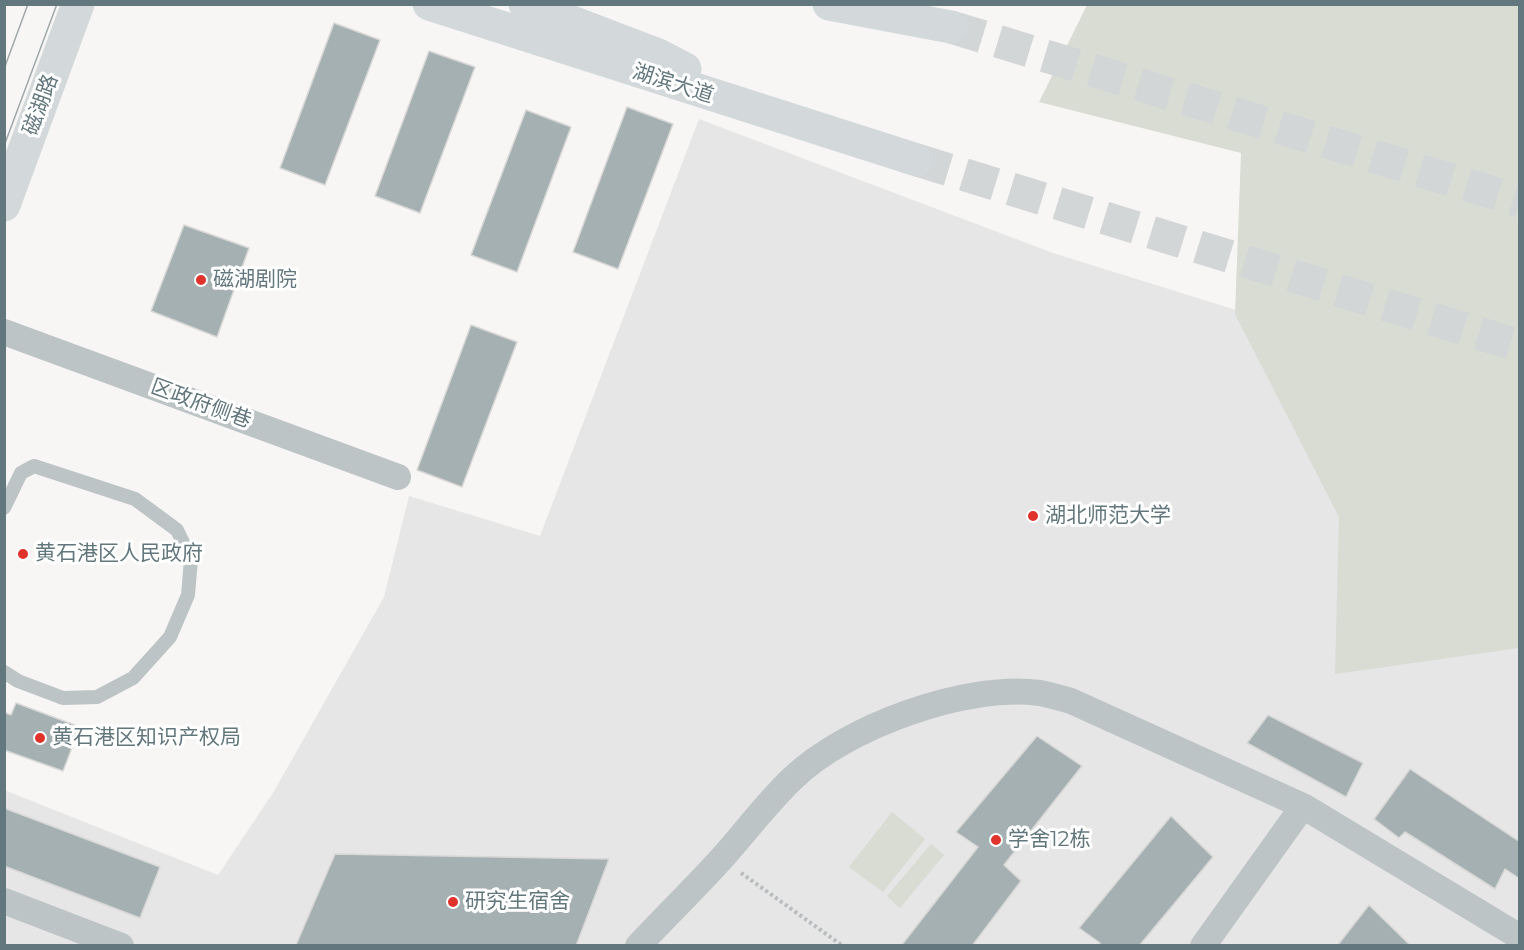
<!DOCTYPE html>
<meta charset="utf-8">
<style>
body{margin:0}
#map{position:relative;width:1524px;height:950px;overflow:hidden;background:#f7f6f4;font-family:Montserrat,sans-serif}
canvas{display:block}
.frame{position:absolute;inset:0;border:6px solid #63787e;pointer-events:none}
</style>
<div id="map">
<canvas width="1524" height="950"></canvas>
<div class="frame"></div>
</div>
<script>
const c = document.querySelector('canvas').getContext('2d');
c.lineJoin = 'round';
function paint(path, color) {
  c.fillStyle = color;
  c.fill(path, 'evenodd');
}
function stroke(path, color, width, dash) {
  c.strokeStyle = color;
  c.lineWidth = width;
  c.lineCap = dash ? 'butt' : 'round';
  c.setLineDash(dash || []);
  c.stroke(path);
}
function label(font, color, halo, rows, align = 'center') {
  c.font = font + ' Montserrat,"Noto Sans SC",sans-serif';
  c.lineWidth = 6;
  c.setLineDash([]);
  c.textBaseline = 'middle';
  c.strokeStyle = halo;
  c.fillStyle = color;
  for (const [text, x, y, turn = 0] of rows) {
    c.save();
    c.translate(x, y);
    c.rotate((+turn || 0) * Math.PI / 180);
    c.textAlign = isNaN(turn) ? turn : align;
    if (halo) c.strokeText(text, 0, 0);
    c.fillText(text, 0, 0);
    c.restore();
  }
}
paint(new Path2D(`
 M699,119L1053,253L1358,348L1519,405V945H5L4,790L218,875L273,793L384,597L409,496L540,536Z`), '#e5e6e5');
paint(new Path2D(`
 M1087,5H1519V648L1335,674L1339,517L1235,314L1241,153L1039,102Z
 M892,812L925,839L883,892L849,867Z
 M931,844L944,855L900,908L887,896Z`), '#d8dcd3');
const building = new Path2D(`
 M334,23L380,40L325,185L280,168Z
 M429,51L475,67L420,213L375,196Z
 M627,107L673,124L618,269L573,252Z
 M526,110L571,127L517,272L471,255Z
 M184,225L249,248L217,337L151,311Z
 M471,325L517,342L462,487L417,470Z
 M16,703L80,727L63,771L4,750V712L11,715Z
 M1268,715L1363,763L1346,797L1247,743Z
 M1037,736L1082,766L1004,865L1021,881L972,946H901L978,847L956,832Z
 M1410,769L1520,842V879L1505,869L1495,889L1405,832L1399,838L1374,819Z
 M4,808L160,867L140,918L4,866Z
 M1171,816L1213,857L1139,946H1098L1100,943L1079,928Z
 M335,854L609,859L576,946L296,945Z
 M1369,905L1411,946H1337Z`);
paint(building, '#a5b0b3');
stroke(building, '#d8d8d6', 1.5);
stroke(new Path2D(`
 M951,27L1520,201
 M917,160L1520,346`), '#d2d6d6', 33, [33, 16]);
stroke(new Path2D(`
 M741,873L843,946`), '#b8bcbe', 4, [3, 3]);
stroke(new Path2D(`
 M4,508L21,473L34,466L135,499L177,530L191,559L188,595L170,637L133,678L97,697L63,698L18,681L4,672`), '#bdc4c6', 14);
stroke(new Path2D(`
 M4,332L398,477
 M4,901L121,946
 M638,946C666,916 696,887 723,857C746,831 767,803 792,779C845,727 966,683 1040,693C1050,695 1061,698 1071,701L1303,806L1520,937
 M1203,946L1303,806`), '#bdc4c6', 26);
stroke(new Path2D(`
 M429,4L917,160
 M525,4L658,55L685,69
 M829,4L951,27`), '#d3d9db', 33);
stroke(new Path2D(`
 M4,205L78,4`), '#d3d9db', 33);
stroke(new Path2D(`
 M4,69L28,4
 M4,146L57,4`), '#9fa8ab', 1.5);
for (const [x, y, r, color] of [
 [201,280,6,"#df332c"],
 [1033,516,6,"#df332c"],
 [23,554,6,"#df332c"],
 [40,738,6,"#df332c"],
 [996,840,6,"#df332c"],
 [453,902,6,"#df332c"]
]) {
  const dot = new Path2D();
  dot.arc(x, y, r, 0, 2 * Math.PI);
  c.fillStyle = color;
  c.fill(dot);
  stroke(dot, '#fff', 2);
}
label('21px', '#63787e', '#fff', [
 ["湖滨大道",673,84,18],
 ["磁湖路",41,105,-70],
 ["区政府侧巷",201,404,20]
]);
label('21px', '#63787e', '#fff', [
 ["磁湖剧院",213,280],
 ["湖北师范大学",1045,516],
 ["黄石港区人民政府",35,554],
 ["黄石港区知识产权局",52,738],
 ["学舍12栋",1008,840],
 ["研究生宿舍",465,902]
], 'left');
</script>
